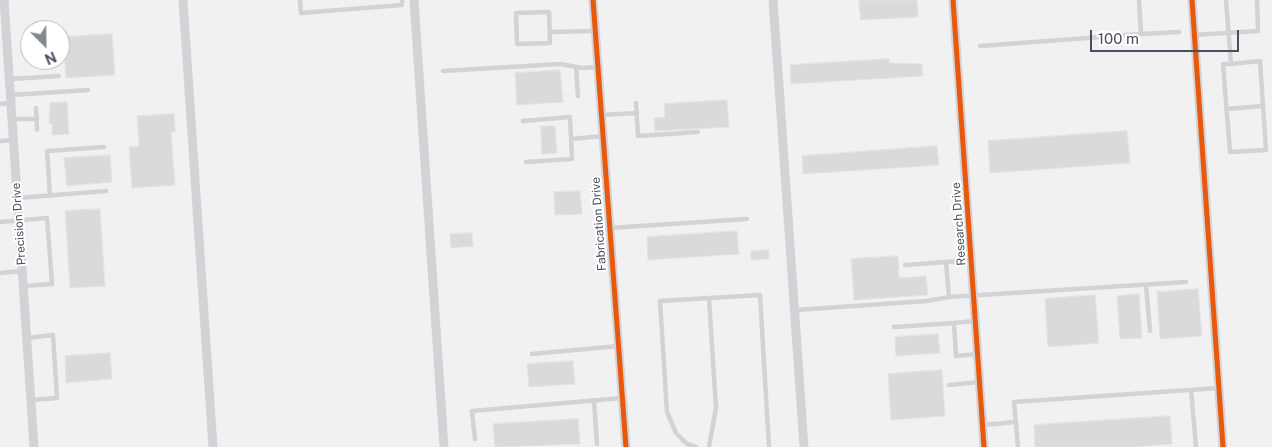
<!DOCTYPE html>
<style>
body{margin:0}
#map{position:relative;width:1272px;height:447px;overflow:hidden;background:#f2f1f1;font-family:"Public Sans",sans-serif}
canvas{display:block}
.north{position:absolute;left:20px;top:20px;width:50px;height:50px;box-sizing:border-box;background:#fff;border:1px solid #b6b9bf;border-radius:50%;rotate:157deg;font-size:14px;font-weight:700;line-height:20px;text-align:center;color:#484f5e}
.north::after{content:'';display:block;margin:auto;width:18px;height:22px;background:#848891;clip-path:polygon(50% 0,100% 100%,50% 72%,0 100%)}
.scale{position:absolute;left:1090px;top:30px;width:149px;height:22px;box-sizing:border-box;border:2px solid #484f5e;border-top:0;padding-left:6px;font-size:15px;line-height:18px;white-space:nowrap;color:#484f5e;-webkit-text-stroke:4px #fff;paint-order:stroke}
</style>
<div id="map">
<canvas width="1272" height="447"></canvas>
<div class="north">N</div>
<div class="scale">100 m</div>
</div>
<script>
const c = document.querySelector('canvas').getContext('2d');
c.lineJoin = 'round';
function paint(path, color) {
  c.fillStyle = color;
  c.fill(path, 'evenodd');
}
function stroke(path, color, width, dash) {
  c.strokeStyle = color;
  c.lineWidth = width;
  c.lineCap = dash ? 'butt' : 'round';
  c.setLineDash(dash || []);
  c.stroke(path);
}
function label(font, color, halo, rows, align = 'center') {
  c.font = font + ' "Public Sans",sans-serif';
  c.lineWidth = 4;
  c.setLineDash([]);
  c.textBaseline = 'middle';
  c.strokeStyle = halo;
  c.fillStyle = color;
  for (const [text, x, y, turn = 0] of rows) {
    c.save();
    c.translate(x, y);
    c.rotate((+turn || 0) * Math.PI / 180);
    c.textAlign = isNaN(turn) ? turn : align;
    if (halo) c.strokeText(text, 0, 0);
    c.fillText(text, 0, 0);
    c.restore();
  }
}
const building = new Path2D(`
 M859,0H917L918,17L861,20Z
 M112,34L115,75L66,78L63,37Z
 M889,59V63L922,64L923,76L791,84L790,65Z
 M560,70L563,102L517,105L515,73Z
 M727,100L729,127L655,131L654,118L665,117L664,104Z
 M67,102L69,134L52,135V123L49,124L50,103Z
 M174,114L175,132H171L175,185L132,188L129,147L139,146L137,116Z
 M541,126H555L557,153L542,154Z
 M1127,131L1130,163L990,173L988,141Z
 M937,146L939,165L803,174L802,156Z
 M110,155L112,182L67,186L64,158Z
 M580,191L582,214L555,215L554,192Z
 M100,209L105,286L70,288L65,211Z
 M737,231L739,254L648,260L647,237Z
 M472,233L473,246L451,248L450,234Z
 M769,250V259L751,260V251Z
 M898,256L899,278L926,276L928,295L854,300L851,259Z
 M1198,289L1202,336L1160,339L1157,292Z
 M1139,294L1142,338L1120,339L1117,296Z
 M1095,295L1099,343L1048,347L1045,299Z
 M938,334L940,353L896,356L895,337Z
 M110,353L112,379L66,383L65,356Z
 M573,361L575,384L529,387L527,364Z
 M942,370L945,416L891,420L888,374Z
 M1170,416L1172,444L1134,447H1035L1034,425Z
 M578,419L580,444L495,447L493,424Z`);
paint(building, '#dadadd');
stroke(building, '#e3e3e4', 1);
stroke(new Path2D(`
 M300,0L301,13L402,5V0
 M1226,0L1231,64L1260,61L1266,150L1230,152L1223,64H1231
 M549,12L550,43L517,44L516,13Z
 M550,32L595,31
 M1141,34L1179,32
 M1194,35L1258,31L1257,0
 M980,46L1141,34L1139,0
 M576,67L578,96
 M443,71L560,64L583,68L598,67
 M10,79L59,76
 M11,95L88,90
 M636,103L638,136L698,132
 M0,104L11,103
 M36,108L37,130
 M1226,109L1263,106
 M601,115L637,113
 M12,119H37
 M523,121L570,117L572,159L526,162
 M571,139L603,136
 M0,141L14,140
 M50,196L47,151L104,147
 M17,198L106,191
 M0,222L47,218L52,284L23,286
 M609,228L747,219
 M971,260L946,262L949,297L1186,282
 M905,265L946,262
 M0,273L22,271
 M1146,285L1150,331
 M795,310L927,301L949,297
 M975,321L954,323L956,356L978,354
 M894,327L954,323
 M27,338L53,335L57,398L31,400
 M532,354L618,346
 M949,385L980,382
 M1191,390L1196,447
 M594,401L597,444
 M983,425L1016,422
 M475,439L472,411L622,398
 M696,447L687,444L676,433L667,412L660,301L760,295L769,447
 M709,447L716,408L709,298
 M1018,447L1014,402L1219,388`), '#d3d3d7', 4.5);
stroke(new Path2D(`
 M4,0L34,447
 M183,0L213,447
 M414,0L444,447
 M593,0L626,447
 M773,0L804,447
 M953,0L984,447
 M1192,0L1223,447`), '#d3d3d7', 9);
stroke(new Path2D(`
 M593,0L626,447
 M953,0L984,447
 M1192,0L1223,447`), '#e8590c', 5);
label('12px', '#484f5e', '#fff', [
 ["Precision Drive",19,224,-94],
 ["Fabrication Drive",599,224,-94],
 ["Research Drive",959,224,-94]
]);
</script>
